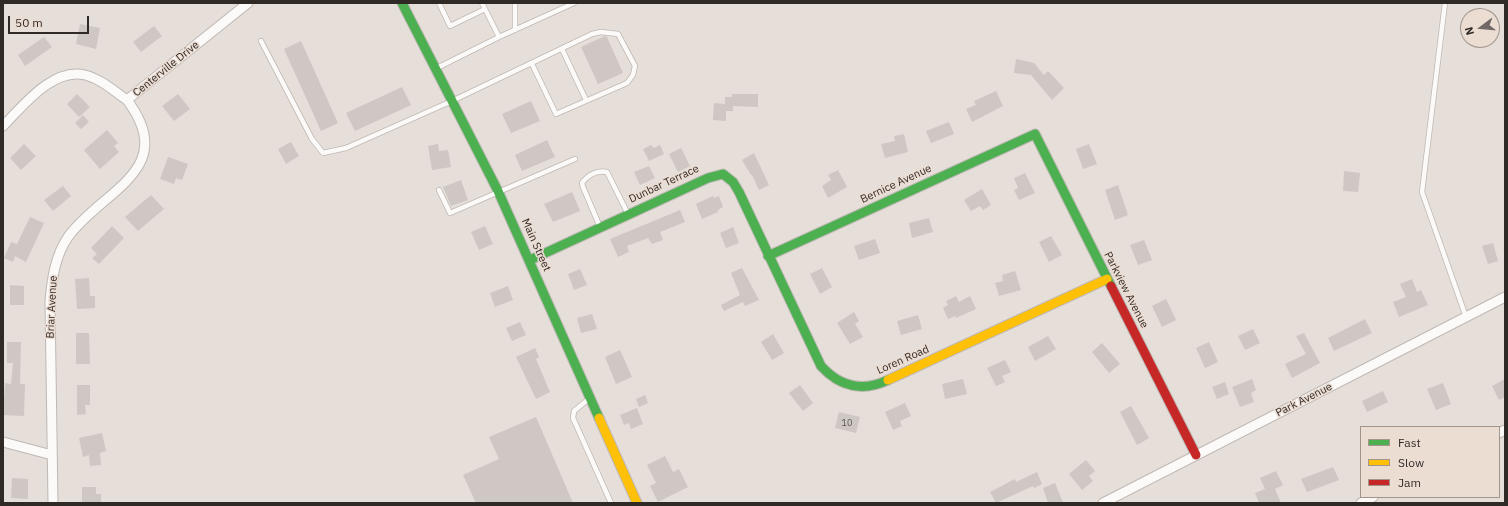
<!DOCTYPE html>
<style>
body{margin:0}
#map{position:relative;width:1508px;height:506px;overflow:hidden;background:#e6ded9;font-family:"IBM Plex Sans",sans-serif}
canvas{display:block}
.frame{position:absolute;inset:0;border:4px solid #302a27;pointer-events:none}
.legend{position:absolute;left:1360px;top:426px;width:140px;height:72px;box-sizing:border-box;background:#ecddd3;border:1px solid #a1958e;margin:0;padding:5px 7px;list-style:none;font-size:12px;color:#302a27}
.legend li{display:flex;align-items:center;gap:8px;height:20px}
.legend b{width:20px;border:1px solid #a1958e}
.north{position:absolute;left:1460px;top:8px;width:40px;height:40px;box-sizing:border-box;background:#ecddd3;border:1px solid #a1958e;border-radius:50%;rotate:254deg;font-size:11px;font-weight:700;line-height:16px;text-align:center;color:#302a27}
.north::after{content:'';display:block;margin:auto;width:14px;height:18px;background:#706965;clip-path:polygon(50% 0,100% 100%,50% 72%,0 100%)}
.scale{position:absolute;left:8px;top:16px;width:81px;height:18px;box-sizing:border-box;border:2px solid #302a27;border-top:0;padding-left:5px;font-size:12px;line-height:14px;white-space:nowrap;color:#302a27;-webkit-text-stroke:3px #ecddd3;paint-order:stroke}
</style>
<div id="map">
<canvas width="1508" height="506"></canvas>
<div class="frame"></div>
<ul class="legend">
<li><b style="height:5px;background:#4caf50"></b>Fast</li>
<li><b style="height:5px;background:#ffc107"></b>Slow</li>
<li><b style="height:5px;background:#c62828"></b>Jam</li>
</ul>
<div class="north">N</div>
<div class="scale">50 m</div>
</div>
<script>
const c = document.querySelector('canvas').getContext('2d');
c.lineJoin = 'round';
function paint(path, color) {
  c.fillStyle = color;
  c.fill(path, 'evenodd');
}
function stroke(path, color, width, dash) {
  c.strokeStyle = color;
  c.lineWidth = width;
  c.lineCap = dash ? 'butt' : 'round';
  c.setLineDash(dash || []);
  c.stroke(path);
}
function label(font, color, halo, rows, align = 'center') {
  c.font = font + ' "IBM Plex Sans",sans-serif';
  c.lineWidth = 3;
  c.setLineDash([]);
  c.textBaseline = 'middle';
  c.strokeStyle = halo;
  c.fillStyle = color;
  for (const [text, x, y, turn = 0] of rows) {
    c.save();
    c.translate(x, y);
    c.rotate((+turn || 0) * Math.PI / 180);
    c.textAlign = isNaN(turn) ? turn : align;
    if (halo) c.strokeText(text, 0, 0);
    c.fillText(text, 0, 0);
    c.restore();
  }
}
paint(new Path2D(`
 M80,24L100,28L96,49L76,44Z
 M154,26L162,36L141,52L133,42Z
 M605,36L607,37L623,73L598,84L581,47Z
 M44,37L52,47L25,66L18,55Z
 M301,41L338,123L321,131L284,49Z
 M1016,59L1034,63L1044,75L1048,71L1064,88L1052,100L1031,75L1014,73Z
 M402,87L411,105L355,131L346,113Z
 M996,91L1003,106L972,122L966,109L976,105L974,101Z
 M77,94L90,107L79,117L67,104Z
 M178,94L190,109L174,121L162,106Z
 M732,94H758V107L733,106V111H726V121L713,120L714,103L725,104V97H732Z
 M531,101L540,121L511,133L502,114Z
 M83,115L89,122L81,129L75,123Z
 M949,122L954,134L931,143L926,131Z
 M107,130L118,143L114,146L119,152L100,169L84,150Z
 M904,134L908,152L885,158L881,144L895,141L894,136Z
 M547,140L555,157L522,171L515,155Z
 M291,142L299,156L286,164L278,149Z
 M24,144L36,156L21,170L10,158Z
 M438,144L439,151L448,150L451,167L432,170L428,146Z
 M1089,144L1097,164L1083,169L1076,149Z
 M651,145L654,148L660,145L664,154L649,161L643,149Z
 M681,148L690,166L678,172L669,154Z
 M754,153L769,185L759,190L752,175H751L742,160Z
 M168,157L188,164L182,180L176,178L174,184L160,179Z
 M649,166L655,178L640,185L634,172Z
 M838,170L847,187L828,198L822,186L831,180L828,175Z
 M1344,171L1360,173L1358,192L1343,191Z
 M1025,173L1035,193L1019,200L1014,190L1018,188L1014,178Z
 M461,180L468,200L451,206L443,187Z
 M1118,185L1128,215L1115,220L1105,190Z
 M63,186L71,196L53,211L44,200Z
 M982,189L991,205L983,210L980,206L971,211L964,200Z
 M572,192L580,211L553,222L544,204Z
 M151,195L164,209L138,231L125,217Z
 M713,196L714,198L719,196L723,207L718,210V212L702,219L696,204Z
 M680,210L685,222L660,232L663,240L652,244L648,238L627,246L629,252L618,257L610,239Z
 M30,217L44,223L26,262L15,256L13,262L4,258L11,242L17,244Z
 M929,218L933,232L912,238L909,223Z
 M112,226L124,238L99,264L92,258L97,254L91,248Z
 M485,226L493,244L479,250L471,232Z
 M733,227L739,243L726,248L720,233Z
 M1051,236L1062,255L1049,262L1039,242Z
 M875,239L880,253L859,260L854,246Z
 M1144,240L1152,260L1138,265L1130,245Z
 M1493,243L1498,261L1488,264L1482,246Z
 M742,268L759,300L745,306L743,302L724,311L721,305L740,295L731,273Z
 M822,268L832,287L820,294L810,274Z
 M580,269L587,285L574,290L568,274Z
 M1015,271L1021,290L999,296L995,283L1003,281L1002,275Z
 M89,278L90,296H95V308L77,309L75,279Z
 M1412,279L1417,292L1421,290L1428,305L1399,317L1393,302L1406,297L1400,284Z
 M10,285L24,286V305H10Z
 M508,286L513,300L495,307L490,293Z
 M956,296L959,302L970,296L976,309L956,318L955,316L948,319L943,308L948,305L946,301Z
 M1166,299L1176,320L1162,327L1152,306Z
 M854,312L859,321L855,324L863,337L850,344L837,323Z
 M592,314L597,329L581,333L577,318Z
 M918,315L922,329L901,335L897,321Z
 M1365,319L1372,333L1334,351L1328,338Z
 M520,322L526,335L512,341L506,328Z
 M1253,329L1260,343L1245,350L1238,336Z
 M76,333H89L90,364H76Z
 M1304,333L1320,363L1292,378L1285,364L1306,354L1296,336Z
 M773,334L784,353L772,360L761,342Z
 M1048,336L1056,349L1035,361L1028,347Z
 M7,342H21L20,384H25L24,416L3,415L5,383L11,384L13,363H7Z
 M1209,342L1218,362L1205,368L1196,348Z
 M1102,343L1120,364L1109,373L1092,352Z
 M535,348L539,357L536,359L550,392L536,399L516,357Z
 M620,350L632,377L616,384L605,357Z
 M1005,360L1011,372L1002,376L1005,382L996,386L987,368Z
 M963,379L967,394L945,399L942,384Z
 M1252,379L1256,390L1251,393L1254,402L1240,407L1232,387Z
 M1505,379V397L1499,400L1492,386Z
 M1225,382L1229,394L1217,399L1212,387Z
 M1443,383L1451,404L1436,410L1427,389Z
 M77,385H90V405H85L86,414L77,415Z
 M800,385L813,403L803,411L789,393Z
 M1383,391L1388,402L1367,412L1362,401Z
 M645,395L648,403L639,407L636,399Z
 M905,403L911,416L900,421L902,426L893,430L885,412Z
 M1131,406L1149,438L1137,445L1120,412Z
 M637,408L643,424L631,429L629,423L624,425L620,415Z
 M839,412L860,417L856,433L835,428Z
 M536,417L573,503H476L463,475L499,459L489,437Z
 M102,433L106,451L100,453L101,465L90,466L89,455L83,457L79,438Z
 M665,456L673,472L679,469L688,487L658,502L650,486L656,483L647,465Z
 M1086,460L1095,471L1089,476L1093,481L1082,490L1069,474Z
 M1333,467L1339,480L1307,492L1301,479Z
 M1276,471L1283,485L1275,489L1281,503H1259L1255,493L1265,489L1260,478Z
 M1037,472L1042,484L1034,488L1033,486L996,503L990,492L1015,479L1016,482Z
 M12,478L28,479V499L11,498Z
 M1055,483L1063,503H1048L1043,488Z
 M82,487H96V494H101V503H82Z`), '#cec7c3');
const lane = new Path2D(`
 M439,3L450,26L485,9
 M482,3L499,37
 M1445,3L1422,192L1466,317
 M515,30V3
 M261,41L312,139L323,153L346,148L452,101L592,34L601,32L618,34L635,66L633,75L627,83L556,114L532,64
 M562,49L586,100
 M437,68L499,37L574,3
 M439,190L450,213L575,159
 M600,227L583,187L582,183C588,175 597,170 607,172L628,214
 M590,398L574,411L573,418L611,503`);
const street = new Path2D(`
 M3,126C23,106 53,67 85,75C101,79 114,91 127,100L248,3
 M1499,433L1505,430
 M3,442L52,455
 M53,503L50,301C52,279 55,256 68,237C102,190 180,170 127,100
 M1103,503L1505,297
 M1361,503L1373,497`);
const fast = new Path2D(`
 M402,3L498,191L599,418
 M768,256L1035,134L1111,286
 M530,260L708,178L723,174L733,182L739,192L821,366C840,387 863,392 888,380`);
const slow = new Path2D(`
 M888,380L1107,279
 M599,418L637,503`);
const jam = new Path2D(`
 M1111,286L1196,455`);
stroke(lane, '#beb8b4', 6);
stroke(street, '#beb8b4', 11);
stroke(fast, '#beb8b4', 11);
stroke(slow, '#beb8b4', 11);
stroke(jam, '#beb8b4', 11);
stroke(lane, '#fbfaf9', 4.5);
stroke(street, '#fbfaf9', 9);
stroke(fast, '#4caf50', 9);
stroke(slow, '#ffc107', 9);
stroke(jam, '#c62828', 9);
label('9px', '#58524f', null, [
 ["10",847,423]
]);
label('11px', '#302a27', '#ecddd3', [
 ["Centerville Drive",166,69,-39],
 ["Dunbar Terrace",664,184,-25],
 ["Bernice Avenue",896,184,-25],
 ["Main Street",536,245,66],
 ["Parkview Avenue",1126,290,63],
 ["Briar Avenue",52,307,-87],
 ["Loren Road",903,360,-24],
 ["Park Avenue",1304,400,-27]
]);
</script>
